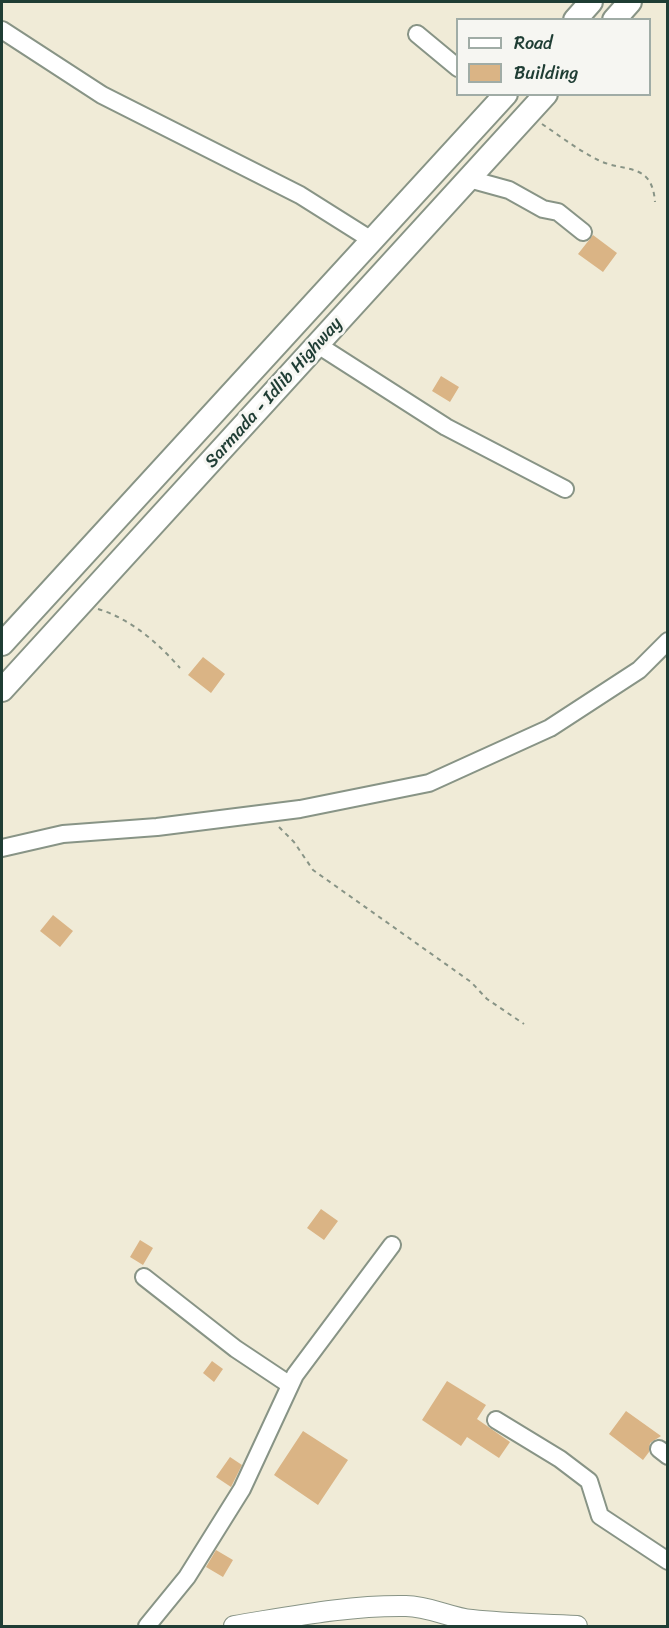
<!DOCTYPE html>
<style>
body{margin:0}
#map{position:relative;width:669px;height:1628px;overflow:hidden;background:#f0ebd7;font-family:Sriracha,sans-serif}
canvas{display:block}
.frame{position:absolute;inset:0;border:3px solid #1f3d34;pointer-events:none}
.legend{position:absolute;left:456px;top:18px;width:195px;height:78px;box-sizing:border-box;background:#f6f6f2;border:2px solid #a0aca6;margin:0;padding:8px 10px;list-style:none;font-size:18px;color:#1f3d34}
.legend li{display:flex;align-items:center;gap:12px;height:30px}
.legend b{width:30px;border:2px solid #a0aca6}
</style>
<div id="map">
<canvas width="669" height="1628"></canvas>
<div class="frame"></div>
<ul class="legend">
<li><b style="height:8px;background:#fff"></b>Road</li>
<li><b style="height:16px;background:#dab485"></b>Building</li>
</ul>
</div>
<script>
const c = document.querySelector('canvas').getContext('2d');
c.lineJoin = 'round';
function paint(path, color) {
  c.fillStyle = color;
  c.fill(path, 'evenodd');
}
function stroke(path, color, width, dash) {
  c.strokeStyle = color;
  c.lineWidth = width;
  c.lineCap = dash ? 'butt' : 'round';
  c.setLineDash(dash || []);
  c.stroke(path);
}
function label(font, color, halo, rows, align = 'center') {
  c.font = font + ' Sriracha,sans-serif';
  c.lineWidth = 6;
  c.setLineDash([]);
  c.textBaseline = 'middle';
  c.strokeStyle = halo;
  c.fillStyle = color;
  for (const [text, x, y, turn = 0] of rows) {
    c.save();
    c.translate(x, y);
    c.rotate((+turn || 0) * Math.PI / 180);
    c.textAlign = isNaN(turn) ? turn : align;
    if (halo) c.strokeText(text, 0, 0);
    c.fillText(text, 0, 0);
    c.restore();
  }
}
paint(new Path2D(`
 M593,235L617,253L603,272L578,254Z
 M441,376L459,387L450,402L432,391Z
 M203,657L225,674L211,693L188,675Z
 M53,915L73,931L60,947L40,931Z
 M321,1209L338,1221L324,1240L307,1228Z
 M140,1240L153,1248L143,1265L130,1257Z
 M212,1361L223,1369L214,1382L203,1373Z
 M447,1381L486,1405L477,1419L510,1442L499,1458L467,1437L461,1446L422,1420Z
 M626,1411L661,1436L650,1443L649,1452L643,1460L609,1434Z
 M303,1431L348,1460L318,1505L274,1475Z
 M230,1457L242,1465L231,1487L216,1477Z
 M216,1550L233,1560L223,1577L206,1567Z`), '#dab485');
const minor = new Path2D(`
 M2,30L102,95L300,195L373,241
 M417,34L458,68
 M469,179L509,190L543,209L558,212L583,232
 M318,345L446,427L565,489
 M2,848L63,834L157,827L300,809L429,783L550,728L639,670L668,641
 M144,1277L236,1349L290,1385
 M496,1420L560,1459L589,1481L600,1516L668,1561
 M659,1449L668,1456
 M147,1626L187,1577L242,1489L295,1375L392,1245`);
const major = new Path2D(`
 M234,1626C290,1617 348,1605 406,1606C429,1606 450,1618 472,1620C507,1624 542,1624 577,1626`);
const highway = new Path2D(`
 M575,20L591,2
 M614,20L630,2
 M2,644L506,94
 M2,690L546,94`);
stroke(minor, '#889486', 20);
stroke(major, '#889486', 22);
stroke(highway, '#889486', 26);
stroke(new Path2D(`
 M542,124C560,136 578,150 598,160C624,173 652,161 655,202
 M98,609C131,619 158,643 180,668
 M279,827L294,842L313,870L471,982L487,999L524,1024`), '#889486', 2, [4.5, 4.5]);
stroke(minor, '#fff', 16);
stroke(major, '#fff', 20);
stroke(highway, '#fff', 22);
label('18px', '#1f3d34', '#f6f6f2', [
 ["Sarmada - Idlib Highway",274,393,-48]
]);
</script>
